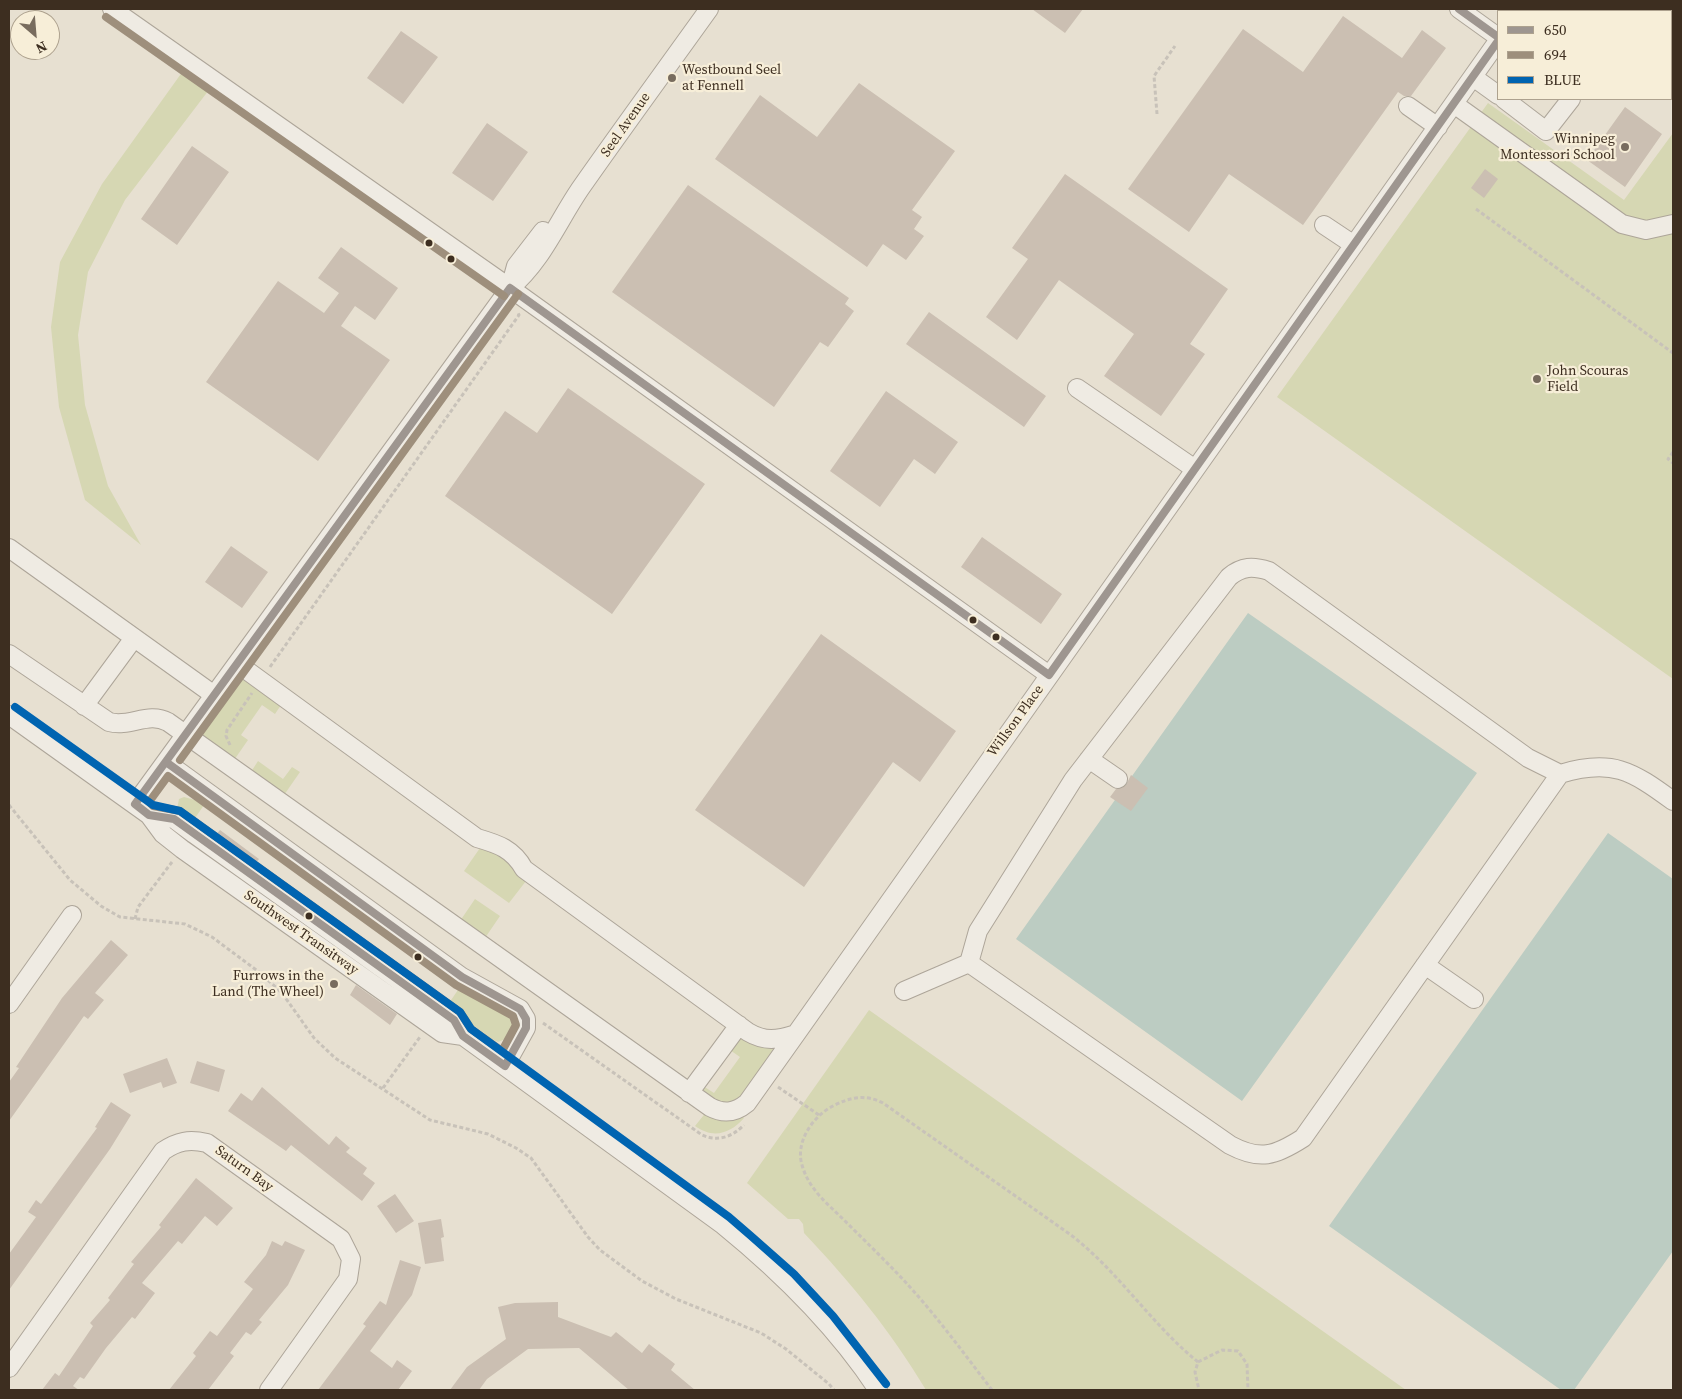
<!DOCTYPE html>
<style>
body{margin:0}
#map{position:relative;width:1682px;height:1399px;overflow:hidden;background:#e7e0d1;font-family:"Source Serif 4",serif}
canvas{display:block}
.frame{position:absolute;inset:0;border:10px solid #3d2e20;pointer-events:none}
.legend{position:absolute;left:1497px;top:10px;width:175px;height:90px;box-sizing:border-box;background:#f7eed8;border:1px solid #ada18e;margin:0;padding:6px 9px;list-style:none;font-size:15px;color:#3d2e20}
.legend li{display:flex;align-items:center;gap:10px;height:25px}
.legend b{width:25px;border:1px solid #ada18e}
.north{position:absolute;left:10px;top:10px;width:50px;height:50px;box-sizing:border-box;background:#f7eed8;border:1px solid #ada18e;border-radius:50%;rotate:153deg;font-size:14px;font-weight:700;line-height:20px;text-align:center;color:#3d2e20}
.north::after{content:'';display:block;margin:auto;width:18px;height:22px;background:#786c5e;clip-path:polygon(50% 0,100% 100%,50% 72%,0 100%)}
</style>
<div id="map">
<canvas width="1682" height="1399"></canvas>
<div class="frame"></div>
<ul class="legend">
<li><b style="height:6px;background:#9e9690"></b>650</li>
<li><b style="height:6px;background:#9e8f7c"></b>694</li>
<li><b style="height:6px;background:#0064b1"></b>BLUE</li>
</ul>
<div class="north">N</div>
</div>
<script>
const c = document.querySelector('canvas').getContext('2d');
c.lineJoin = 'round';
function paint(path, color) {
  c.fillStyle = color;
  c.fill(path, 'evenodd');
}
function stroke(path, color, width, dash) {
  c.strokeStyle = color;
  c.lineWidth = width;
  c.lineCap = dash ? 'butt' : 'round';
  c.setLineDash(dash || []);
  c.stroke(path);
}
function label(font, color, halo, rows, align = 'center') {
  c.font = font + ' "Source Serif 4",serif';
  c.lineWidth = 4.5;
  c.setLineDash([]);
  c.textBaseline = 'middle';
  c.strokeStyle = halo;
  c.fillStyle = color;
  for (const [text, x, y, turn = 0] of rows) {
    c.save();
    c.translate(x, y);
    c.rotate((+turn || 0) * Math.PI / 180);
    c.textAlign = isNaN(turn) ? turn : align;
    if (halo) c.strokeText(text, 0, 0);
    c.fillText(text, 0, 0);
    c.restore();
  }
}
paint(new Path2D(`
 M188,64L215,82L125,200L88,272L78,335L85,405L108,486L141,545L85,500L59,407L51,327L60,262L102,184Z
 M1488,103L1624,200L1673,133V679L1277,397Z
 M242,679L281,705L275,714L262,705L241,735L248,740L232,763L200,736L236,683Z
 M258,761L283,779L292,767L300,772L282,798L249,775Z
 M184,797L199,801L204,805L191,824L177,809L179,799Z
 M480,848C502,852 512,864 526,881L509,903L464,871Z
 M475,899L500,916L485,938L460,921Z
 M460,987L506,1013C518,1024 514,1037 498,1042L492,1039L447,1006Z
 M869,1010L1406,1390H926C889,1329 853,1285 804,1233L803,1224L799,1219H788L747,1183Z
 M737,1035L774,1048L776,1053L743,1099L726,1106L697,1094L703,1086L714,1093L740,1057L727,1048Z
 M707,1111L724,1120L742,1116L744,1118C730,1134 713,1139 695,1126Z`), '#d6d7b3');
paint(new Path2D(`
 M1248,613L1477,773L1242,1101L1016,939Z
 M1608,833L1673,879V1251L1574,1390H1561L1329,1226Z`), '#bcccc2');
paint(new Path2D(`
 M1032,9H1083L1065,33Z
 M1343,16L1402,58L1422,30L1446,48L1411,96H1404L1398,92L1303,225L1229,174L1189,232L1128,189L1243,29L1303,72Z
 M401,31L438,57L403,104L367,78Z
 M859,83L955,151L912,210L922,217L914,229L924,236L906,260L883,244L867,267L715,159L760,95L817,137Z
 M1625,107L1662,134L1625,187L1587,160Z
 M487,123L528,152L493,201L452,173Z
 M192,146L229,172L177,245L141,219Z
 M1485,169L1498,179L1484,198L1471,188Z
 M1065,174L1228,289L1190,344L1205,354L1161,416L1104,376L1134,334L1059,280L1017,340L986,317L1028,259L1012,248Z
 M688,185L849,298L845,304L854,311L828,347L820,342L774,407L612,292Z
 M341,247L398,288L375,320L355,306L341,326L390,360L318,461L206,382L278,281L324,313L339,293L318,278Z
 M929,312L1046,396L1024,427L906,344Z
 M568,388L705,484L612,614L445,496L505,411L537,433Z
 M886,391L958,442L935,474L914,459L880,507L830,471Z
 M982,537L1062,594L1041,624L961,567Z
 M231,546L268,572L242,608L205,582Z
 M821,634L956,731L920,782L893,762L804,887L695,810Z
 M1131,775L1148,788L1131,811L1110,797L1116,789L1126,785Z
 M220,830L259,859L255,864L215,836Z
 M111,940L128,955L95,993L104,1000L88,1019L84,1016L9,1121V1082L19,1068L16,1067L62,998Z
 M356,985L397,1014L390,1025L350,995Z
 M167,1058L177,1083L163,1088L161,1082L130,1093L123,1074Z
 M197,1061L225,1070L219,1092L190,1083Z
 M262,1087L329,1145L336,1136L350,1148L346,1152L367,1168L363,1174L375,1183L362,1201L291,1145L286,1151L228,1111L241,1093L252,1101Z
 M111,1102L131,1115L110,1149L9,1290V1254L36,1217L28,1212L36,1200L41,1204L97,1128L95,1127Z
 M196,1178L233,1208L217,1226L205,1216L182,1244L178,1241L142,1283L155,1293L135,1319L132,1317L106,1348L84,1379L80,1377L73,1386L79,1390H42L55,1373L59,1376L93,1326L90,1323L110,1300L108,1298L134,1264L131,1262L161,1227L159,1225Z
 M395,1194L414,1221L396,1233L377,1206Z
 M441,1219L444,1237L441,1238L444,1261L425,1264L418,1223Z
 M272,1241L282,1246L285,1241L305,1250L288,1285L259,1320L262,1322L251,1335L246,1332L230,1353L234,1356L208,1390H169L196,1356L193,1353L210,1331L217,1336L253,1289L244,1282L266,1255Z
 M400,1260L421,1267L412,1295L370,1351L392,1368L397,1360L412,1371L398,1390H318L366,1326L363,1324L380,1301L386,1305Z
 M558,1302V1317L611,1337L616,1332L642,1353L649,1344L675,1364L671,1370L695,1390H629L579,1348L528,1349L487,1379L479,1390H450L467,1367L506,1339L498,1307L515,1303Z`), '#cbbfb2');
const minor = new Path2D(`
 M112,9L510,288L1049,675
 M1459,9L1498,37
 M1520,11L1522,9
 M1473,77L1498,95
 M1504,99L1546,131L1571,99
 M1454,104L1622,224L1646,230L1673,224
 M1408,106L1438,127
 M1324,225L1354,245
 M510,288L516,266L543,231
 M1077,388L1195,469
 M9,548L214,695
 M9,654L109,722C130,728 148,711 168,722L710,1107C723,1114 735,1113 747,1103L796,1034L1498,41
 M238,664L477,838C498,844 513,849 524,869L748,1032C765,1042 777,1040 796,1034
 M84,706L134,638
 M9,715L149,815L163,834L182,849L442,1033L463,1036
 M1089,759L1118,779
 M166,762L462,977L520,1009L526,1019V1028L505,1066
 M135,804L510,288C542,261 557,223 580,189C622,129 666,69 709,9
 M149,815L174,819L194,834L454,1020L463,1036L723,1225C782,1273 836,1326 878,1390
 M969,963L1230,1145C1260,1161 1275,1156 1303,1138L1560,774
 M1425,965L1474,999
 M904,991L969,963L978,931L1073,780L1229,577C1242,566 1253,566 1269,571L1528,758L1560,774C1612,758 1632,771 1673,801
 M9,1004L72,915
 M689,1093L739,1025
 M9,1368L163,1151C178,1141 189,1139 207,1143L341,1239L351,1259L348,1279L269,1390`);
stroke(minor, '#ada599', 20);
stroke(new Path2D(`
 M1157,114L1154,76L1175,46
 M1476,209L1673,353
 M1673,452L1668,459L1673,463
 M270,667L519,315L518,313
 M230,745L226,736L227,730L252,693
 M9,805L70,880L101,906L120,917L185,924L212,937L259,972L282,993L314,1038L335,1058L430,1120L488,1134L516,1148L531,1158L588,1237L600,1250L642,1281L676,1299L761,1333L786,1349L829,1384L834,1390
 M135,919L138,907L172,862
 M543,1023L702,1135C718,1142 732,1137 744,1125
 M778,1087L819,1115
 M383,1088L420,1037
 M1198,1362L1222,1350L1238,1351L1247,1364L1248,1390
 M992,1390C965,1355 939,1319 909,1286C889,1264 867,1243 845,1221C828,1204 809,1190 802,1165C795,1142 813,1116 833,1106C850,1097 866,1094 883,1103L1071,1235C1119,1272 1151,1324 1198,1362L1195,1372L1199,1390`), '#c8c2b9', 3, [4, 2.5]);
stroke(minor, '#efebe3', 18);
stroke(new Path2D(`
 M1459,9L1498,37
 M510,288L1049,675
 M1049,675L1498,41
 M166,762L462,977L520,1009L526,1019V1028L505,1066L463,1036L454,1020L174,819L149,815L135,804L510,288`), '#9e9690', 8);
stroke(new Path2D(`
 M106,17L504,296
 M180,760L518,294
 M168,776L456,985L513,1016L516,1025L502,1051L471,1029L460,1012L180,811L153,806L149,802Z`), '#9e8f7c', 8);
stroke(new Path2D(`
 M15,707L153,805L180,811L460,1012L471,1029L729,1217L751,1236L794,1274L833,1316L886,1384`), '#0064b1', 8);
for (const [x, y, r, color] of [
 [672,78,5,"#786c5e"],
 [1625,147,5,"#786c5e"],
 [429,243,4.5,"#3d2e20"],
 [451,259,4.5,"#3d2e20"],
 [1537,379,5,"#786c5e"],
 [973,620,4.5,"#3d2e20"],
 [996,637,4.5,"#3d2e20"],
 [309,916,4.5,"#3d2e20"],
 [418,957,4.5,"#3d2e20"],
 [334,984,5,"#786c5e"]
]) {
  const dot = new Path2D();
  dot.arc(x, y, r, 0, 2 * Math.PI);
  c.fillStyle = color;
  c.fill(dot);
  stroke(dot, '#f7eed8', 2);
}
label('14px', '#3d2e20', '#f7eed8', [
 ["Westbound Seel",682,70],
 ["at Fennell",682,86],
 ["Winnipeg",1615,139,"right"],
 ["Montessori School",1615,155,"right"],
 ["John Scouras",1547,371],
 ["Field",1547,387],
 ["Furrows in the",324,976,"right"],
 ["Land (The Wheel)",324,992,"right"]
], 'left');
label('14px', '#3d2e20', '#f7eed8', [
 ["Seel Avenue",626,125,-55],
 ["Willson Place",1016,721,-54],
 ["Southwest Transitway",301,933,35],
 ["Saturn Bay",244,1169,36]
]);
</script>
